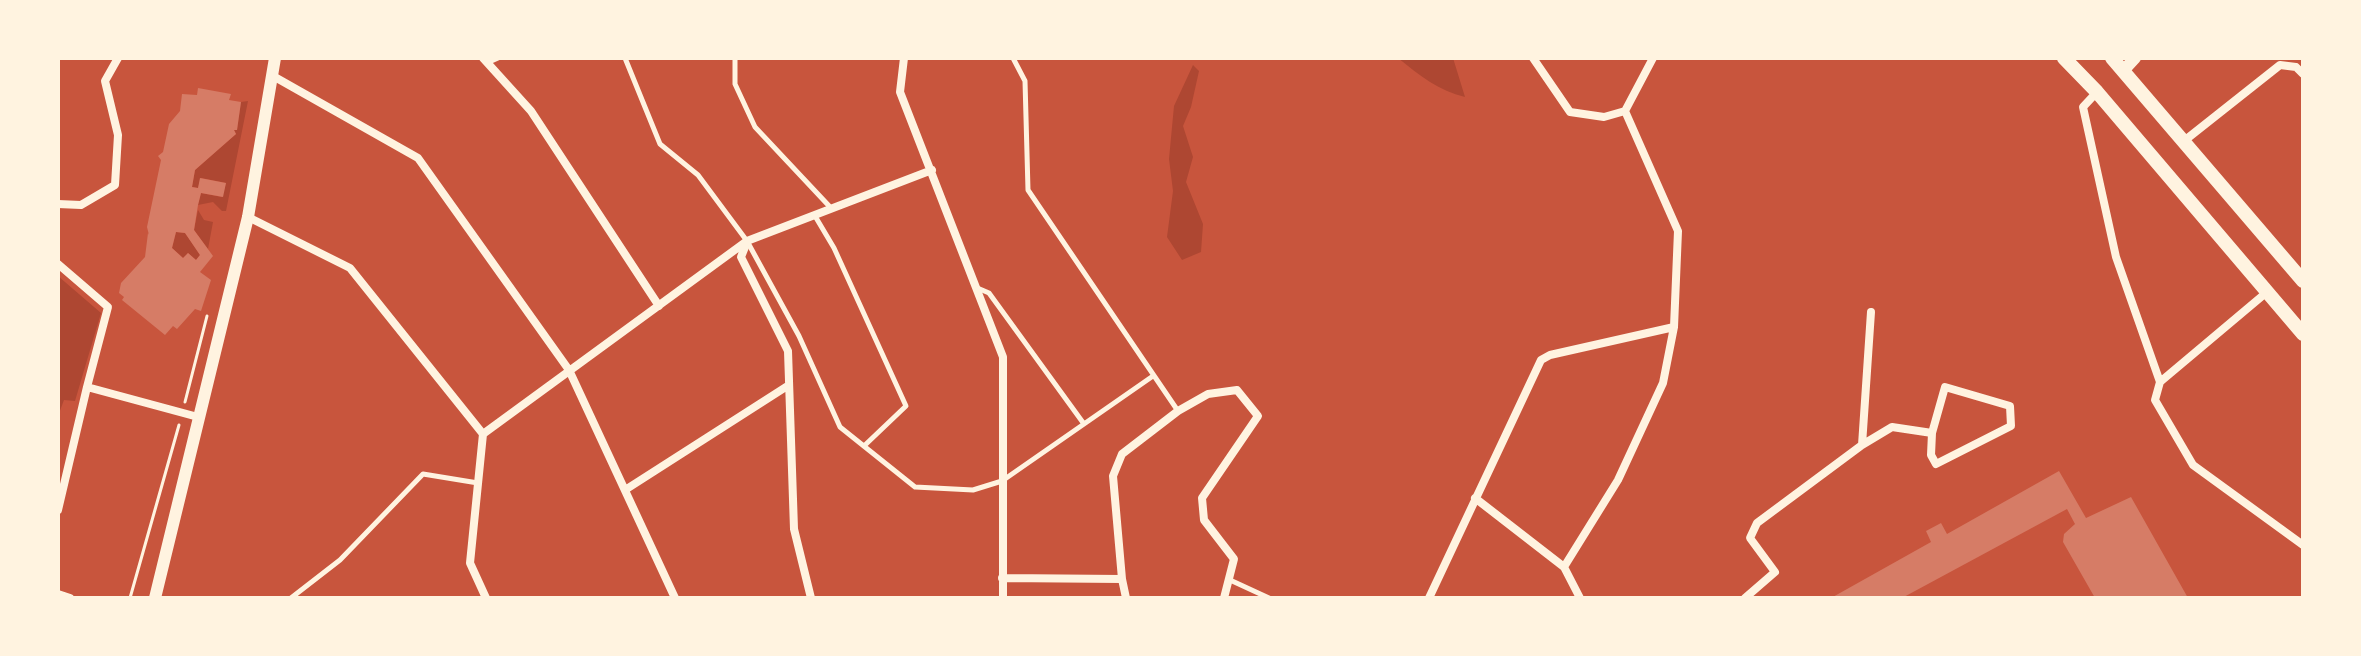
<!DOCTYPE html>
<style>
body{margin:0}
#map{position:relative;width:2361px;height:656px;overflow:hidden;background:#c8553d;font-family:"Titillium Web",sans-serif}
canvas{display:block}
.frame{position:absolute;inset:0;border:60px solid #fff3e0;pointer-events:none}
</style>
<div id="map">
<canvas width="2361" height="656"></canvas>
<div class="frame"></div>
</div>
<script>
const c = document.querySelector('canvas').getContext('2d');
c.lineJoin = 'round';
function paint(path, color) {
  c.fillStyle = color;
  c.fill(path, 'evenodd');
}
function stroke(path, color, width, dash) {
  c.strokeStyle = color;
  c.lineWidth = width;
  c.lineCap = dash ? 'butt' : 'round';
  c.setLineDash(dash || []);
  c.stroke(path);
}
paint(new Path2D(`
 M1398,58H1453L1465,97C1439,91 1419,75 1398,58Z
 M1193,65L1199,71L1191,107L1183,126L1193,157L1186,182L1203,224L1201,252L1182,260L1167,237L1173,191L1169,159L1174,106Z
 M248,101L226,211H222L213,202L198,205L201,193L222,197L226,183L201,178L198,188L192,187L195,170L236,134L234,130H237L241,102Z
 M198,210L204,220L213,222L208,249L194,230Z
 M176,232L185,233L200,255L196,260L188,253L183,258L172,248Z
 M58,276L101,313L75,401L64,400L58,416Z`), '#ae4732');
paint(new Path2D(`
 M198,88L231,94L229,100L241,102L237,130H234L236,134L195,170L192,187L198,188L200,178L226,183L223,197L201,193L198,205L194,230L213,256L200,272L211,280L201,311L195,309L177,329L173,326L165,335L122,300L124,297L119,293L121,283L145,257L148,233L149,235L147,227L161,160L158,156L163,152L169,124L180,111L182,94L197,95ZM176,232L185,233L200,255L196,260L188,253L183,258L172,248Z
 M2059,471L2086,518L2131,497L2188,598H2095L2063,542L2064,534L2075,524L2067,509L1902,598H1831L1931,542L1926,531L1941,523L1947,534Z`), '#d67c66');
stroke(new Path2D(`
 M185,402L207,316
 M130,598L179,425`), '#fff3e0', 3);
stroke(new Path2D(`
 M625,58L660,144L698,175L747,241L799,336L840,427L915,487L973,490L1002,481L1153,376
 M735,58V84L755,127L831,208
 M1013,58L1025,81L1028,190L1178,411
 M489,62L498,58
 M815,216L834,248L906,406L864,446
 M975,287L989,293L1084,424
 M1230,580L1269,598
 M291,598L340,560L423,474L478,483`), '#fff3e0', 5);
stroke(new Path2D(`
 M483,58L531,111L659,306
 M904,58L900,92L1003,357V598
 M1533,58L1570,112L1604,117L1625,111
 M273,76L418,158L569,370L675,598
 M2097,92L2083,107L2116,257L2160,382L2155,400L2193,465L2303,545
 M2184,141L2280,65L2296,67L2303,74
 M58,204L81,205L115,185L118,135L105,81L118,58
 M248,217L350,268L483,434L470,563L486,598
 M747,242L741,257L788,351L794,529L811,598
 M58,264L108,307L87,387
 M2160,382L2267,292
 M483,434L747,241L932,170
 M1862,445L1892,427L1932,433L1945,387L2010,406L2011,426L1936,464L1931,455L1932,433
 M625,490L789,385
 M1475,498L1564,567
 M58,510L87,387L198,417
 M1002,578L1122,579
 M58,594L70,598
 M1126,598L1122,579L1113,476L1122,454L1178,411L1208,394L1237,390L1258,416L1202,498L1204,520L1234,559L1224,598
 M1429,598L1541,360L1550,355L1674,327
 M1580,598L1564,567L1618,480L1663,383L1674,327L1678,231L1625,111L1653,58
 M1745,598L1775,572L1750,538L1757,523L1862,445L1871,312`), '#fff3e0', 8);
stroke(new Path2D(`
 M2123,71L2135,58
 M155,598L248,217L275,58`), '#fff3e0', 12);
stroke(new Path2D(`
 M2064,58L2097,92L2303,334
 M2112,58L2303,281`), '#fff3e0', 14);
</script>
